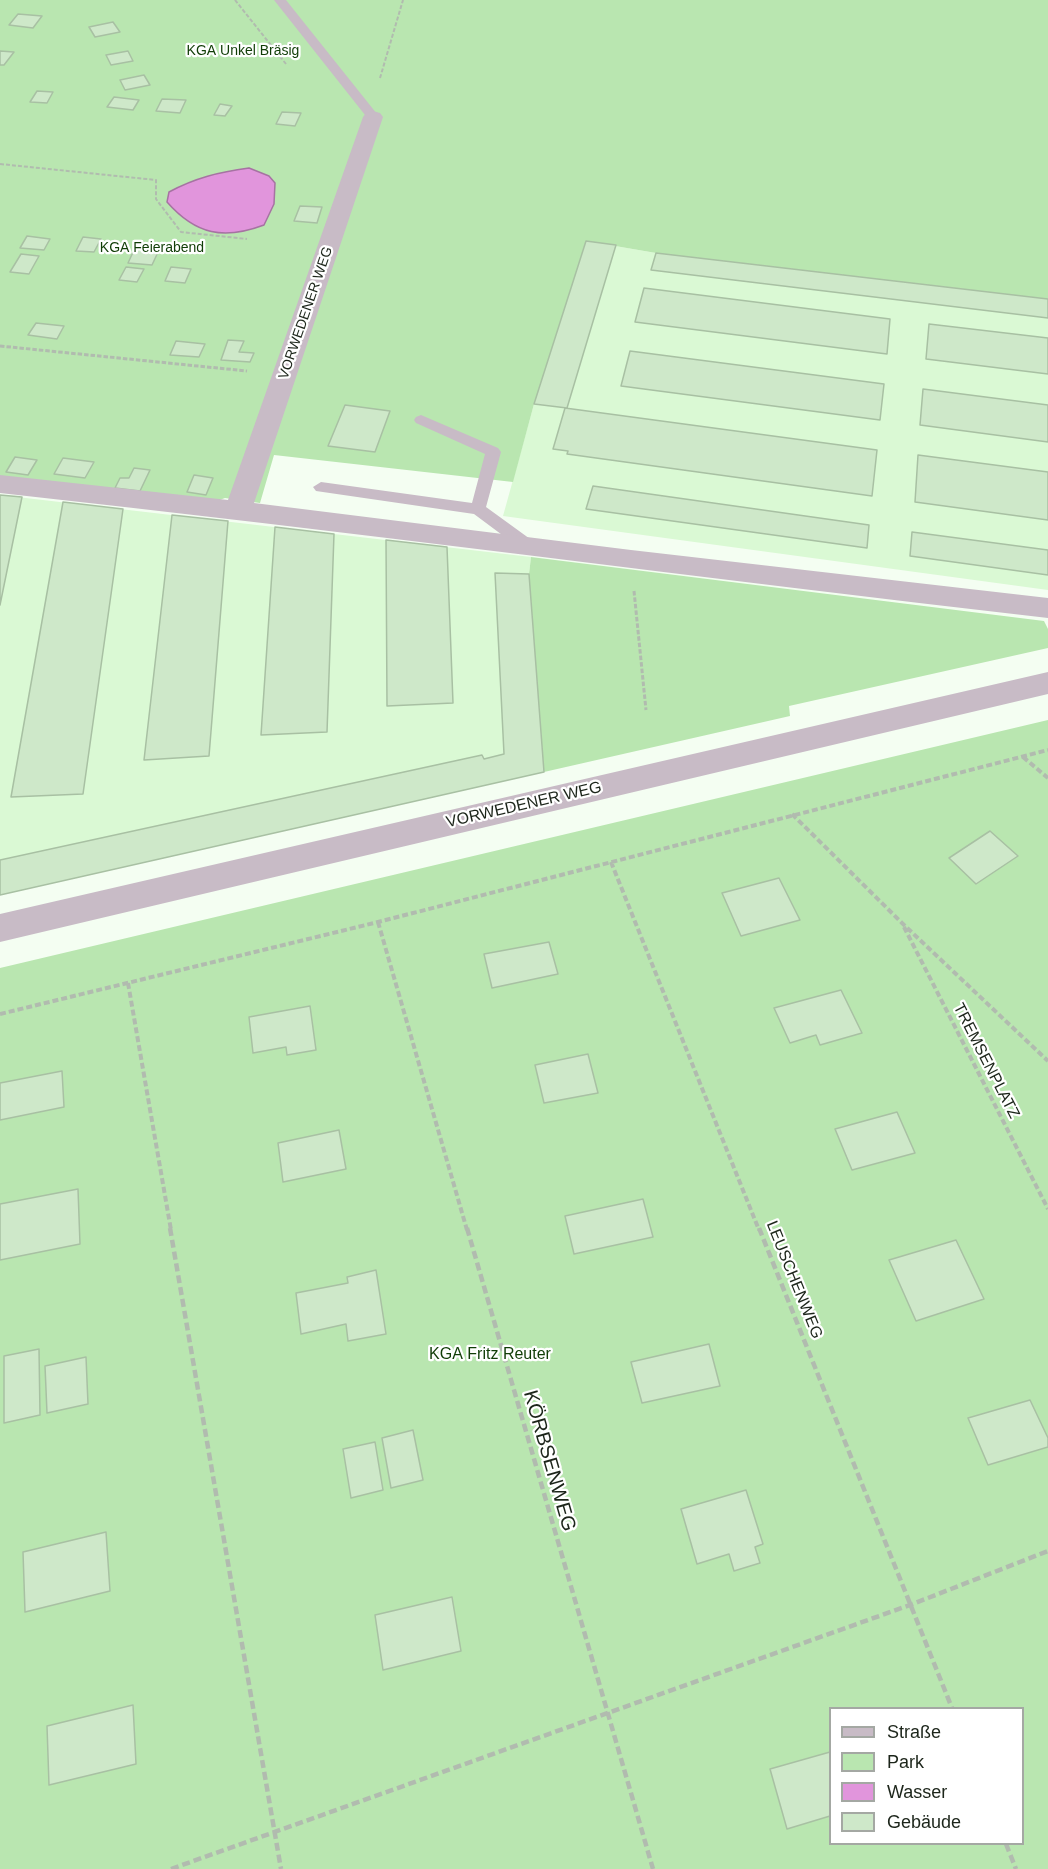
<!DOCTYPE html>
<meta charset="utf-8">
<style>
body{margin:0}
#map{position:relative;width:1048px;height:1869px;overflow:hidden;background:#f4fef2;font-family:Helvetica,sans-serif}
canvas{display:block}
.legend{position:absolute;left:829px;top:1707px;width:195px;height:138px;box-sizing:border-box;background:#fff;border:2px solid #a4a8a3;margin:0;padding:8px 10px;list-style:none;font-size:18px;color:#1c251a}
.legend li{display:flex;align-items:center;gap:12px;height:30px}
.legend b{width:30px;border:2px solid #a4a8a3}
</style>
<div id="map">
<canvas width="1048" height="1869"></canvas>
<ul class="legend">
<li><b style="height:8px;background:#c8bbc6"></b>Straße</li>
<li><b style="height:16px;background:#b9e6b0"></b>Park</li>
<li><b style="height:16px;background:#e195dc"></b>Wasser</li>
<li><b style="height:16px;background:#cee8c9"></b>Gebäude</li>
</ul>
</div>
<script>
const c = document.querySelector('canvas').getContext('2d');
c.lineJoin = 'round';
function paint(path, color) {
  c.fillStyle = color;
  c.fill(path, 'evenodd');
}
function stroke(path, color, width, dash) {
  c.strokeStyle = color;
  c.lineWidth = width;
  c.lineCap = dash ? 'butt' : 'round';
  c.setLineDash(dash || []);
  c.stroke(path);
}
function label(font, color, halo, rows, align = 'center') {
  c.font = font + ' Helvetica,sans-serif';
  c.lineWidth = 4.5;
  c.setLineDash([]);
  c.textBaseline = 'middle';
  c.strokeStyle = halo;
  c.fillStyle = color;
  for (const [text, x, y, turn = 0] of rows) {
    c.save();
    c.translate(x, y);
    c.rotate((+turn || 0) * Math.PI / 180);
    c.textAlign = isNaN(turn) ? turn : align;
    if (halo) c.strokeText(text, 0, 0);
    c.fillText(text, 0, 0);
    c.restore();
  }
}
paint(new Path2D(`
 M586,241L656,253L1048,299V590L503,516L534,404Z
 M0,495L531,557L529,574L544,772L0,895Z`), '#daf9d4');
paint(new Path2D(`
 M0,0H1048V299L656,253L586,241L534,404L513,482L274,455L260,503L225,498L214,502L0,477Z
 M531,557L1044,621L1048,629V648L789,706L790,716L544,772L529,574Z
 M1048,720V1869H0V968ZM830,1708H1022V1844H830Z`), '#b9e6b0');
const water = new Path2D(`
 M249,168L269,176L275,183L274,204L264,225C224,240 196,235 167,202L169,192C195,178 219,172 249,168Z`);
paint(water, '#e195dc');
stroke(water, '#a673a2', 1.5);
const building = new Path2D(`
 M18,14L42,16L33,28L9,25Z
 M113,22L120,32L95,37L89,27Z
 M0,51L14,52L4,65H0Z
 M128,51L133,61L111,65L106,55Z
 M144,75L150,85L125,90L120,80Z
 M37,91L53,92L47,103L30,102Z
 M114,97L139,100L133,110L107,107Z
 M162,99L186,100L180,113L156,111Z
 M220,104L232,106L225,116L214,115Z
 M282,112L301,113L295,126L276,124Z
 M300,206L322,207L317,223L294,221Z
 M27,236L50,239L44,250L20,248Z
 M83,237L101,239L94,252L76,251Z
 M586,241L616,245L567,408L534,404Z
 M135,248L159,250L152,265L128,263Z
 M656,253L1048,299V318L651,270Z
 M21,254L39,256L29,274L10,272Z
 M126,267L144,269L137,282L119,280Z
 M171,267L191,269L185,283L165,281Z
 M644,288L890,319L887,354L635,322Z
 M36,323L64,326L57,339L28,335Z
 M929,324L1048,338V374L926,359Z
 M228,340L244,341L239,352L254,353L250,362L221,360Z
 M176,341L205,344L199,357L170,355Z
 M630,351L884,384L880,420L621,386Z
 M923,389L1048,405V442L920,425Z
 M345,405L390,411L375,452L328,446Z
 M565,408L877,450L872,496L567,454L568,451L553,449Z
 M918,455L1048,472V520L915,502Z
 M15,457L37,460L28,475L6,472Z
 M63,458L94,462L85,478L54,474Z
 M134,468L150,470L140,491L115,488L120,478H129Z
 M194,475L213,478L206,495L187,492Z
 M593,486L869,525L867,548L586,509Z
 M0,495L22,497L0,605Z
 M63,502L123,509L83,794L11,797Z
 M172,515L228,521L209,756L144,760Z
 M275,527L334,534L327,732L261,735Z
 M912,532L1048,550V575L910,556Z
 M386,540L447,547L453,703L387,706Z
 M495,573L529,574L544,772L0,895V860L482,755L484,759L504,754Z
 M990,831L1018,856L976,884L949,858Z
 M779,878L800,920L741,936L722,893Z
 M549,942L558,974L492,988L484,954Z
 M841,990L862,1033L820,1045L816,1035L790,1043L774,1008Z
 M310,1006L316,1050L287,1055L286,1047L253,1053L249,1017Z
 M588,1054L598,1093L544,1103L535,1065Z
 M62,1071L64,1107L0,1120V1083Z
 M897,1112L915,1153L852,1170L835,1129Z
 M339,1130L346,1169L283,1182L278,1143Z
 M78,1189L80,1244L0,1260V1204Z
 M643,1199L653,1237L574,1254L565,1216Z
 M956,1240L984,1299L916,1321L889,1260Z
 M376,1270L386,1334L348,1341L346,1324L301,1334L296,1293L348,1283L347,1277Z
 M709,1344L720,1386L642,1403L631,1362Z
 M39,1349L40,1415L4,1423V1356Z
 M86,1357L88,1404L47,1413L45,1366Z
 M1030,1400L1048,1438V1447L988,1465L968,1418Z
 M413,1430L423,1480L391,1488L382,1438Z
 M375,1442L383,1490L351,1498L343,1449Z
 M746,1490L763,1544L755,1547L760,1563L734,1571L729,1554L697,1564L681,1509Z
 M106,1532L110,1591L25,1612L23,1552Z
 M452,1597L461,1651L383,1670L375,1615Z
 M133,1705L136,1764L49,1785L47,1726Z
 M830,1752V1816L787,1829L770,1769Z`);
paint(building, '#cee8c9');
stroke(building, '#a8c0a3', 1.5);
stroke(new Path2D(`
 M235,0L286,64
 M380,78L403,0
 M0,164L156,180V199L181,232L247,239`), '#b1bbaf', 2, [4, 2]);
stroke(new Path2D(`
 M0,346L247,371
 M634,591L646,710`), '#b1bbaf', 3, [4.5, 2]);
stroke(new Path2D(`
 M1023,757L1048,778
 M792,814L902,923L1048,1061
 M611,862L759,1230
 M378,922L467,1230
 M904,927L1048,1209
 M128,983L171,1230
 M0,1014L378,922L1048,750`), '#b1bbaf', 4, [6, 3]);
stroke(new Path2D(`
 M170,1228L281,1869
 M467,1228L653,1869
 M759,1228L952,1708
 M1006,1844L1016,1869
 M171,1869L910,1605L1048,1551`), '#b1bbaf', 4.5, [8, 4]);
paint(new Path2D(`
 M274,0H286L377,114V120H369Z
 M421,415L498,448L501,452L486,507L537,544L539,548L537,552H525L474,514L316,491L313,487L321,482L472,503L485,454L416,423L414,420L416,417Z`), '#c8bbc6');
paint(new Path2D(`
 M373,111L380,113L383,117L254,503L631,550L1048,598V618C699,578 350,531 0,493V475L228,500L363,117L366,113Z
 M1048,672V694L0,942V914Z`), '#c8bbc6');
label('14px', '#103d06', '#fff', [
 ["KGA Unkel Bräsig",243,51],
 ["KGA Feierabend",152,248]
]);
label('14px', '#1c251a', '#fff', [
 ["VORWEDENER WEG",306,313,-71]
]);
label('16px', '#1c251a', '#fff', [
 ["VORWEDENER WEG",524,805,-13],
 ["TREMSENPLATZ",986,1061,63],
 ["LEUSCHENWEG",794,1280,68]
]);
label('16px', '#103d06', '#fff', [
 ["KGA Fritz Reuter",490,1355]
]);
label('20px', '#1c251a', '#fff', [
 ["KÖRBSENWEG",549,1461,74]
]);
</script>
